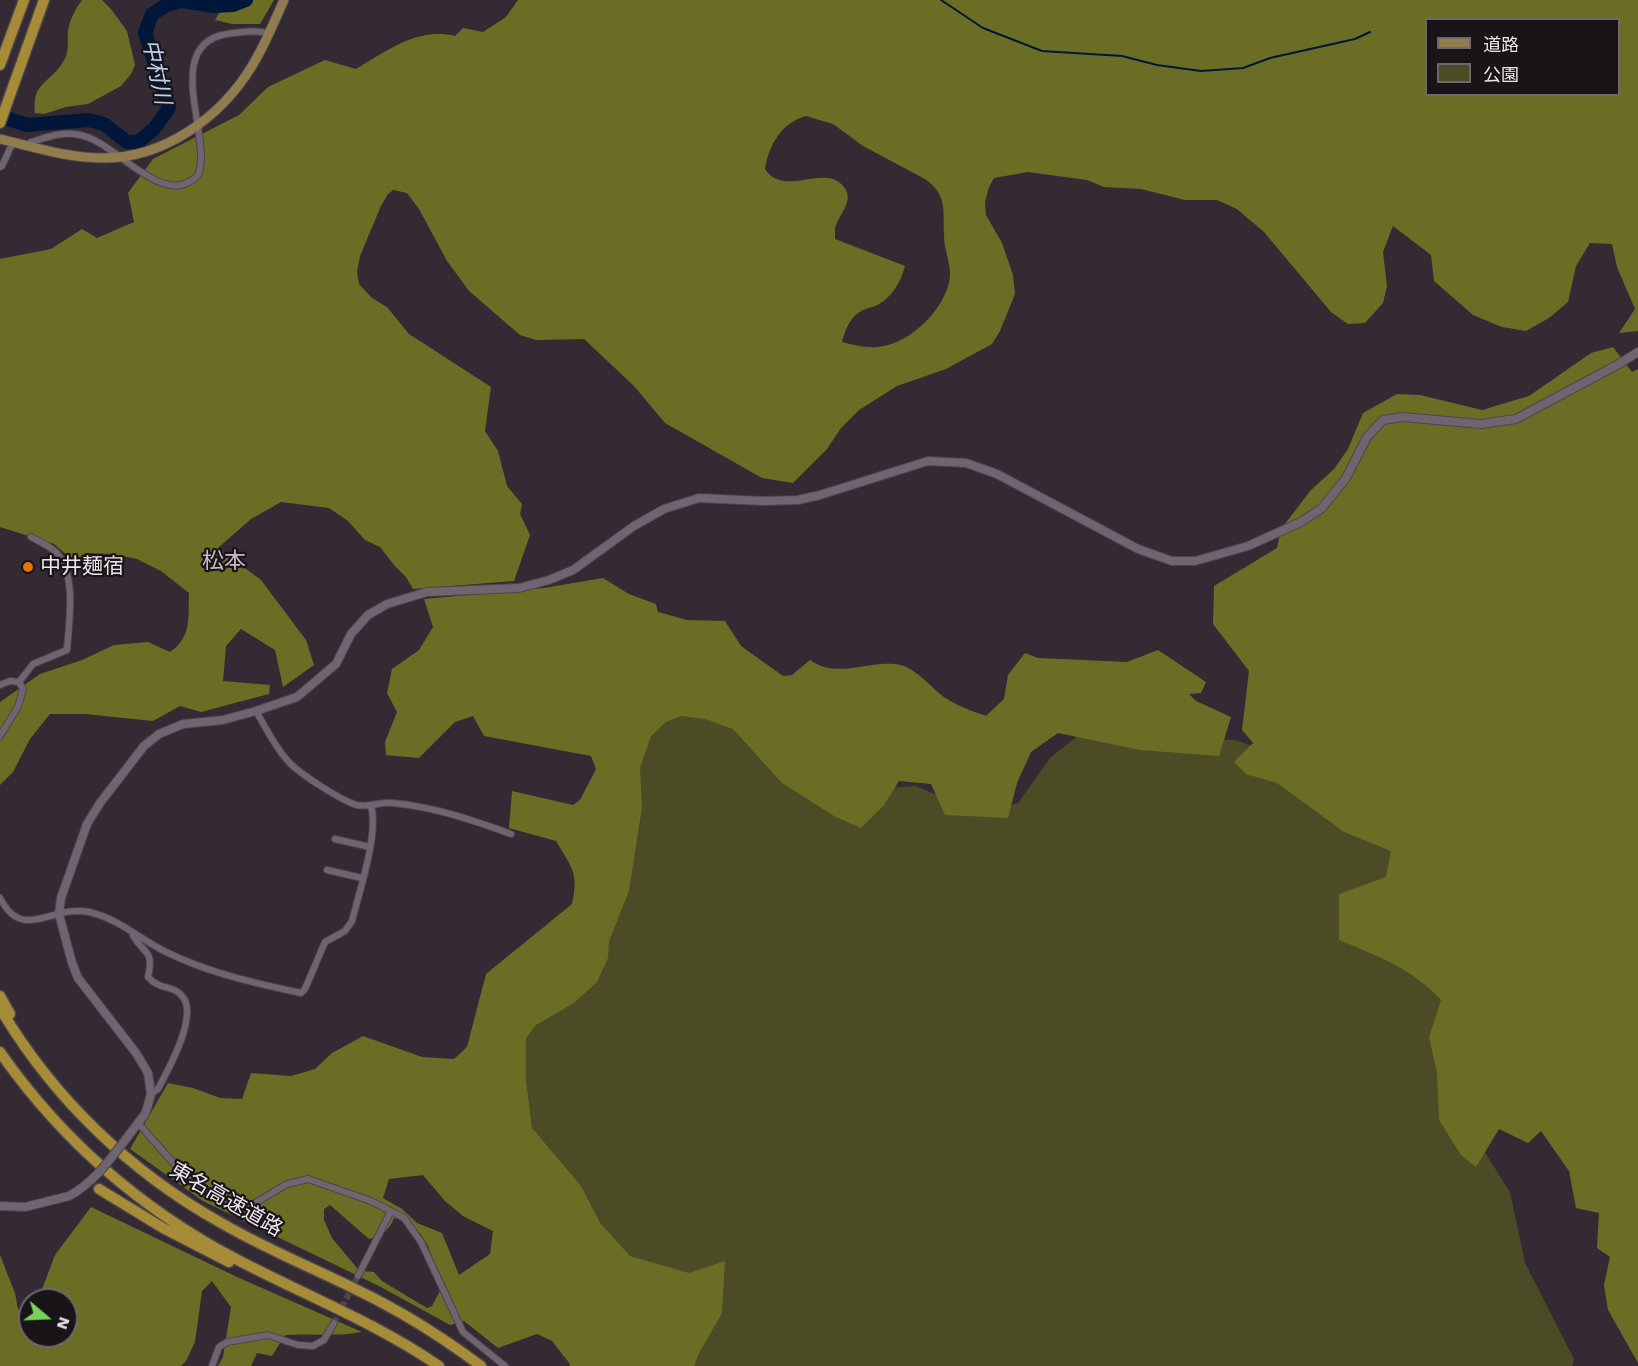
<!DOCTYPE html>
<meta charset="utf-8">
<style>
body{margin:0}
#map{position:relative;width:1638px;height:1366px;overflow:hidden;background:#332a34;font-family:"Work Sans","Noto Sans JP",sans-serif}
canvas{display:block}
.legend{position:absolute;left:1425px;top:18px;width:195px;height:78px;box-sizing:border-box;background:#181418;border:2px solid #6c686d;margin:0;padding:8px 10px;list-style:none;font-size:18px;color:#ebe5ec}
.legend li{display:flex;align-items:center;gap:12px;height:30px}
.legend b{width:30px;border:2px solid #6c686d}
.north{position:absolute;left:18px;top:1288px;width:60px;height:60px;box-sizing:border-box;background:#181418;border:2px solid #6c686d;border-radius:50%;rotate:109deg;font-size:16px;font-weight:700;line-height:24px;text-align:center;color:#ebe5ec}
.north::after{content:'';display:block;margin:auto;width:21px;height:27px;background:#7ad157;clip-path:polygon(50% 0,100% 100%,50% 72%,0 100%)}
</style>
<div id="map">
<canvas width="1638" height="1366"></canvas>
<ul class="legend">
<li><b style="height:8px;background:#917c4e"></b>道路</li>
<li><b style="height:16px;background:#4b4c25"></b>公園</li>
</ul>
<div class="north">N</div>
</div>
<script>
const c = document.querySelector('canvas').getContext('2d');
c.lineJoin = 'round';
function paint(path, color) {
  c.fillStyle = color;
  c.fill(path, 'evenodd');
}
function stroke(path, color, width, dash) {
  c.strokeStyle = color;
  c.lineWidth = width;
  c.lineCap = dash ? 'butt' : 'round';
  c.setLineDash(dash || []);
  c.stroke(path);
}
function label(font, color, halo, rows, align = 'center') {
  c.font = font + ' "Work Sans","Noto Sans JP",sans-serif';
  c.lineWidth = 4.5;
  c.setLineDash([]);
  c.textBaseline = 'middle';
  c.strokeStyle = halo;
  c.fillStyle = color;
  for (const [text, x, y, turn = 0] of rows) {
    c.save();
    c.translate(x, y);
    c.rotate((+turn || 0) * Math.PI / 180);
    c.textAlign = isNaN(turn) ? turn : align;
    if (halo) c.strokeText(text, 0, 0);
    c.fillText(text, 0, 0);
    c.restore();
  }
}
paint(new Path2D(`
 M687,693L864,790L916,786L980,814L1018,803L1050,758L1085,730L1146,738L1235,740L1279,755L1383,826L1448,986L1467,1124L1510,1192L1525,1263L1574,1359L1572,1366H683L638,1272L550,1183L508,1080L519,1036L552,979L636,732Z`), '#4b4c25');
paint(new Path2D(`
 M102,0L111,9L127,31L135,65L131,74L121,86L88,104L66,107L44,114L35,113C32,81 49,85 63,62C70,53 67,40 68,30C70,19 76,8 82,0Z
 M227,0H274L260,24H232L215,20Z
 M518,0H1638V331L1619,333L1635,309L1617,267L1612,244L1590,243L1576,266L1568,302L1549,318L1526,331L1502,327L1473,315L1434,281L1431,255L1393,226L1383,252L1387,286L1383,303L1365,323L1348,324L1331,312L1264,232L1237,209L1217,200H1185L1141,189L1104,187L1087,180L1028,172L994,178L989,187L985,202L986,215L1002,243L1013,275L1015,294L1000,331L992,344L946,369L897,386L859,410L841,428L827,449L793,483L762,478L665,423L634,386L584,339L536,340L520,335L469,291L447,261L419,209L407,193L393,190L388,194L381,206L360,256L357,272L359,284L372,298L387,307L409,334L491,387L485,431L498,451L507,486L522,504L520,514L530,535L514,581L413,589L406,577L394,565L380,547L365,540L348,521L329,508L281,502L251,519L218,548L261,580L306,640L314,665L283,687L275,650L241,629L226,646L223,681L270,685L269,694L201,712L180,706L153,721L85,714H50L30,739L13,772L0,785V702L40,674L82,660L114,645L148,642L170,652C192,637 188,617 189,593L161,571L137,559L112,554L86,553L74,561L54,544L0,527V259L51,249L82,229L97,238L134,222L128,193L153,159L239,115L268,87L325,60L356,69C387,51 417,27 455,36L463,28L483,32L506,17ZM1426,20H1618V94H1426ZM806,116L833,124L863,146L925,179C948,195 943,212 944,236C944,249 951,264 950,277C946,309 910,344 878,347C865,348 854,345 842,342C846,328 851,314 866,309C870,307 875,307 879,304C893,296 901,281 905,266L835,239C835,236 835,233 835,229C837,217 853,203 846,190C828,159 785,200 765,169C769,145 781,123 806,116Z
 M1613,347L1632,372L1638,369V1363L1608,1310L1604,1285L1610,1257L1597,1248L1599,1213L1576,1208L1569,1171L1541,1131L1528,1143L1499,1129L1476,1167L1461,1155L1439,1120L1437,1073L1429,1037L1441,1000C1412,968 1377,956 1339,940V894L1386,877L1391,851L1344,832L1277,783L1246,774L1234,762L1253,743L1242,730L1249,671L1213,624L1214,586L1277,548L1281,529L1311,490L1334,469L1348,449L1363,413L1397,394L1420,395L1482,410L1529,396L1591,353Z
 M603,578L629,594L656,604L658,612L687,620L725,621L741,646L783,676L792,675L810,660C836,679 866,661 895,664C915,666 929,686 944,697C957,706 972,711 986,716L1004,699L1008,675L1025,653L1038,658L1127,662L1158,650L1206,682L1201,693L1189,694L1196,701L1231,717L1219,756L1140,750L1058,733L1031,752L1017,783L1008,818L945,815L931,784L899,781L884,805L861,828L834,816L782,783L733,729L705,719L681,716L666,722L651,736L640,768L642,807L629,891L609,941L608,958L597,982L574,1003L536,1025L526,1038V1081L532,1128L581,1186L600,1223L630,1256L689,1273L725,1261L722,1313L699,1353L694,1366H569L570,1364L552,1341L537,1334L498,1348L464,1321L450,1325L379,1286L203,1201L130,1149L168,1083L193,1088L220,1098L242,1099L251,1073L291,1076L315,1069L332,1053L363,1036L422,1057L454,1059L467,1047L486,974L572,904C579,873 572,868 556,841L509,828L512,791L573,805L580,800L596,769L591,756L484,736L473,716L455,722L419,758L386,755L385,742L397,712L387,693L392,669L419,650L433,627L424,599L544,588ZM423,1175L445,1201L463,1216L493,1231L490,1254L459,1275L442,1233L417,1223L402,1209L383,1198L389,1179ZM330,1205L369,1239C382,1236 389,1230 394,1218L401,1219L415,1235L420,1233L428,1246L442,1287L432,1306L427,1308L382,1281L374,1272L363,1271L357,1268L332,1238L324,1220V1209Z
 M91,1207L237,1277L362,1332C337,1337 310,1333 285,1335L272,1356L257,1353L251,1366H218L223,1357L231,1307L212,1281L202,1291L195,1342L186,1361L181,1366H0V1255L15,1293L18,1309L29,1317L30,1315V1336H66V1300H38L55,1255Z`), '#6c6d24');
stroke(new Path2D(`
 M941,0L983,28L1042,51L1122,56L1157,65L1201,71L1243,68L1270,58L1355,39L1370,32`), '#00173a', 2);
stroke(new Path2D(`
 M0,116L27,125L89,120L104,124L127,142H138L154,129L169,108L145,33L152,14L167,5L181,1L215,6L233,5L246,0`), '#00173a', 14);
stroke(new Path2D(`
 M334,1323L358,1276`), '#4f4650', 6, [6, 3]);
const minor = new Path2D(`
 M30,146L31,142C48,137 63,131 80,135C115,141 162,209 196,177C201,173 200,166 201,160C203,120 168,43 227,34C242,32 254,30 268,33
 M0,167L2,166L13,142
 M19,682L33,664L67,650C69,622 77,574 56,552C49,546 39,541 31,537
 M0,685L10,681L19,682L23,689L18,707L0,736
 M256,711C264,725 277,750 288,761C298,773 342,801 357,805C370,808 380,801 393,803C434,807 473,820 511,834
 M335,839L370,847
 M327,870L362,878
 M0,898C23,943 52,904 89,912C117,918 140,939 166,952C209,973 254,983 301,993L305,989L325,942L345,931L352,921C359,893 379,833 371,806
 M133,935C145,957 154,948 148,977C160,991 173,984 183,997C198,1017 168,1070 158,1089L151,1094
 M139,1124L175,1165L208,1191L236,1206H250L287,1184L308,1179L371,1201L404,1218L421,1242L463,1332L505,1366
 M358,1276L391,1211
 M212,1366L219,1347L227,1342L268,1335L298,1345L313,1346L324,1340L334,1323`);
const tertiary = new Path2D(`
 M129,1135L145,1114L148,1105L151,1094L148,1073L136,1053L78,978L72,963L59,914L61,898L87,824L100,803L144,746L159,734L183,724L223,720L256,711L297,697L336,664L351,634L368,615L387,604L427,592L519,588L549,580L573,570L634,526L664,509L699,498L763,501L798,500L820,495L928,461L966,463L997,474L1138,549L1172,561H1195L1248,546L1301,522L1322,508L1346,478L1367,437L1383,420L1402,417L1481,424L1516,419L1617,365L1638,352
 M0,1206L25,1207L69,1196`);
const primary = new Path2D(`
 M0,139C34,147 68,158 103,158C165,158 221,117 252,66C265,45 274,22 284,0`);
const motorway = new Path2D(`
 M0,65L24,0
 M0,123L44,0
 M0,996L10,1014
 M0,1008C53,1098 131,1173 223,1224C266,1249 313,1268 357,1290C401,1311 442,1337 481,1366
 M0,1052C61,1139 140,1208 234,1258C302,1294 375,1322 439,1366
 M99,1189L163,1228L229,1262`);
stroke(minor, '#4d454d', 8);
stroke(tertiary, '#4d454d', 10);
stroke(primary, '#4d454d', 11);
stroke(motorway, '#4d454d', 13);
stroke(minor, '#706470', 6);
stroke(tertiary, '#706470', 8);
stroke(primary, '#917c4e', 9);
stroke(motorway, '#a78c38', 10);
const tertiaryBridge = new Path2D(`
 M69,1196C95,1182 111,1158 129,1135`);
stroke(tertiaryBridge, '#4d454d', 10, []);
stroke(tertiaryBridge, '#706470', 8);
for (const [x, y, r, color] of [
 [28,567,6,"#e8710a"]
]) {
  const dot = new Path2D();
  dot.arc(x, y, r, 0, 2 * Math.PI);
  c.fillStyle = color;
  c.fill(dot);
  stroke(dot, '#181418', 2);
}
label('21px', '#ebe5ec', '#181418', [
 ["中井麺宿",40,567]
], 'left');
label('21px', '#ebe5ec', '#181418', [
 ["東名高速道路",226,1200,30]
]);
label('italic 22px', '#bcd2f1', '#181418', [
 ["中村川",156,72,78]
]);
label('22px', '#c6bac6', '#181418', [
 ["松本",224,562]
]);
</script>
